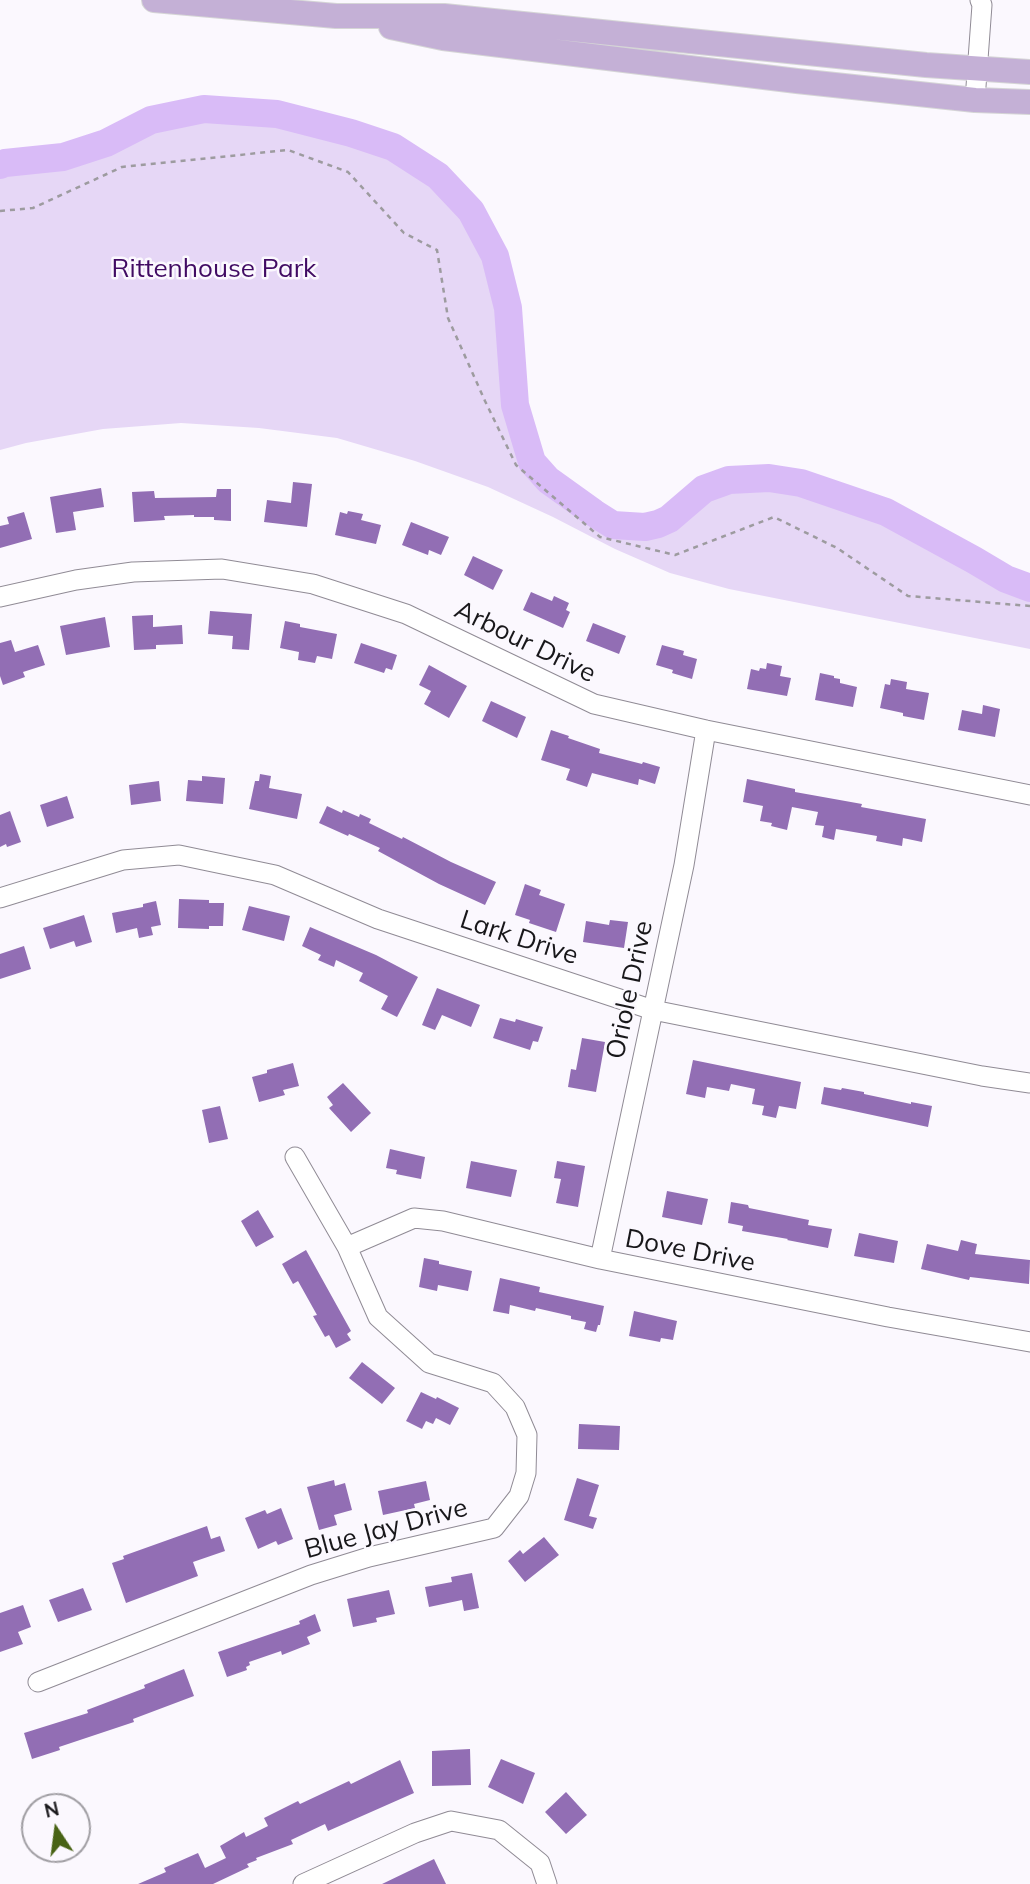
<!DOCTYPE html>
<style>
body{margin:0}
#map{position:relative;width:1030px;height:1884px;overflow:hidden;background:#fbf8fe;font-family:Mulish,sans-serif}
canvas{display:block}
.north{position:absolute;left:21px;top:1793px;width:70px;height:70px;box-sizing:border-box;background:#fbf8fe;border:2px solid #a09ea3;border-radius:50%;rotate:347deg;font-size:19px;font-weight:700;line-height:28px;text-align:center;color:#18171a}
.north::after{content:'';display:block;margin:auto;width:24px;height:32px;background:#486315;clip-path:polygon(50% 0,100% 100%,50% 72%,0 100%)}
</style>
<div id="map">
<canvas width="1030" height="1884"></canvas>
<div class="north">N</div>
</div>
<script>
const c = document.querySelector('canvas').getContext('2d');
c.lineJoin = 'round';
function paint(path, color) {
  c.fillStyle = color;
  c.fill(path, 'evenodd');
}
function stroke(path, color, width, dash) {
  c.strokeStyle = color;
  c.lineWidth = width;
  c.lineCap = dash ? 'butt' : 'round';
  c.setLineDash(dash || []);
  c.stroke(path);
}
function label(font, color, halo, rows, align = 'center') {
  c.font = font + ' Mulish,sans-serif';
  c.lineWidth = 5;
  c.setLineDash([]);
  c.textBaseline = 'middle';
  c.strokeStyle = halo;
  c.fillStyle = color;
  for (const [text, x, y, turn = 0] of rows) {
    c.save();
    c.translate(x, y);
    c.rotate((+turn || 0) * Math.PI / 180);
    c.textAlign = isNaN(turn) ? turn : align;
    if (halo) c.strokeText(text, 0, 0);
    c.fillText(text, 0, 0);
    c.restore();
  }
}
paint(new Path2D(`
 M204,109L393,147L495,256L508,308L515,405L532,462L548,480L613,525L645,527L658,524L669,519L704,489L729,480L769,478L801,483L886,512L974,560L1006,579L1030,588V649L729,589L670,573L615,549L553,517L488,487L415,461L337,438L259,428L181,423L103,429L26,443L0,450V165L5,163L63,157Z`), '#e6d7f6');
stroke(new Path2D(`
 M0,165L5,163L63,157L106,143L151,120L204,109L277,114L351,133L393,147L438,176L471,211L495,256L508,308L515,405L532,462L548,480L594,513L613,525L645,527L658,524L669,519L704,489L729,480L769,478L801,483L886,512L974,560L1006,579L1030,588`), '#d9bbf7', 28);
paint(new Path2D(`
 M293,482L312,484L307,527L264,522L267,500L291,503Z
 M101,488L104,507L73,512L76,530L56,533L50,497Z
 M217,489H231V521L214,520V517H194V515L164,516L165,520L134,522L132,492L154,491L155,498L216,497Z
 M348,511L363,514L361,520L381,525L376,544L335,535L340,512L347,514Z
 M24,512L32,539L0,548V526L9,524L7,517Z
 M411,522L449,537L441,555L429,550L428,555L402,545Z
 M473,556L503,570L493,590L464,575Z
 M531,592L552,601L554,596L569,603L566,610L570,612L563,628L523,610Z
 M210,611L252,614L249,650L232,649L233,636L208,634Z
 M153,615V627L182,625L183,644L156,645V649L134,650L132,616Z
 M105,617L110,647L66,655L60,626Z
 M285,621L300,624V627L337,634L332,659L317,656L315,663L298,660L299,652L280,648Z
 M593,623L626,636L619,654L586,641Z
 M11,640L15,652L38,645L45,665L23,672L25,677L3,685L0,676V643Z
 M361,643L397,655L392,670L386,668L384,673L354,663Z
 M662,645L684,651L683,655L697,659L692,679L672,673L673,670L656,665Z
 M767,663L782,666L780,676L791,678L787,696L747,689L751,669L759,671L760,668L766,669Z
 M429,665L467,686L449,718L424,704L431,691L419,685Z
 M820,673L834,676V678L840,679V683L857,687L853,707L815,700Z
 M891,679L907,682L906,689L929,693L924,720L903,716V713L880,708L885,684L890,685Z
 M491,701L526,717L517,738L482,721Z
 M983,705L1000,709L995,737L958,730L962,710L982,714Z
 M551,730L569,736L568,738L600,749L599,753L642,764L643,762L660,767L655,784L639,779L638,785L592,773L587,787L566,780L570,769L541,760Z
 M260,774L271,776L269,788L302,794L297,819L249,809L255,781H259Z
 M202,776L225,778L223,804L186,801L188,780L202,781Z
 M747,779L795,789V792L862,804L861,807L926,819L922,842L903,838L902,846L876,841L877,836L836,829L834,840L822,837L824,826L815,825L818,812L792,807L787,830L771,826L772,823L760,821L763,806L743,802Z
 M159,781L161,801L131,805L129,785Z
 M67,796L74,818L47,827L40,805Z
 M327,806L342,813L343,810L359,817L360,814L371,819L369,823L402,839L403,837L451,862L496,882L485,905L439,884L378,851L380,848L349,834L348,836L319,823Z
 M10,811L21,842L7,847L6,844L0,847V815Z
 M525,884L541,890L539,895L565,904L556,932L529,923L530,920L515,915Z
 M179,899L209,900V903H224L223,926H209V929L178,928Z
 M156,901L161,925L151,927L153,935L139,938L137,928L116,933L112,913L143,907V904Z
 M249,906L290,916L284,941L242,930Z
 M84,915L92,942L76,947L74,941L50,949L43,928Z
 M610,920L628,922L624,948L583,942L586,921L609,925Z
 M310,927L376,955L418,977L397,1017L381,1009L388,996L359,981L363,973L336,960L334,967L318,960L321,955L302,946Z
 M24,946L31,969L0,979V954Z
 M437,988L480,1005L471,1027L442,1015L435,1030L422,1025Z
 M500,1018L515,1022L516,1019L543,1027L538,1042L533,1041L530,1050L493,1038Z
 M582,1038L605,1042L596,1092L568,1087L571,1069L576,1070Z
 M693,1060L801,1082L796,1109L779,1106L776,1118L762,1115L764,1106L752,1104L755,1089L731,1084L729,1091L707,1087L705,1098L686,1094Z
 M293,1063L299,1086L283,1090L285,1095L259,1102L252,1077L267,1073V1070Z
 M343,1083L371,1113L351,1132L329,1108L333,1105L327,1097Z
 M824,1087L841,1090L842,1088L864,1092V1094L911,1104V1102L932,1106L928,1127L821,1104Z
 M220,1106L228,1139L209,1143L202,1110Z
 M390,1149L425,1157L421,1179L396,1174L397,1170L386,1168Z
 M471,1161L517,1170L511,1197L466,1188Z
 M557,1161L585,1166L578,1207L556,1203L561,1179L554,1178Z
 M667,1191L708,1199L702,1225L662,1217Z
 M731,1202L748,1205L749,1208L809,1220L808,1225L832,1229L828,1248L787,1240L788,1239L742,1231L743,1226L728,1223Z
 M258,1210L274,1237L256,1247L241,1221Z
 M859,1233L898,1241L894,1263L854,1256Z
 M961,1240L977,1244L975,1254L1030,1260L1029,1284L970,1277L969,1280L921,1269L927,1244L958,1251Z
 M306,1250L351,1331L347,1334L351,1340L336,1348L329,1335L325,1337L313,1316L317,1315L298,1281L293,1284L282,1264Z
 M424,1258L439,1261V1264L472,1271L468,1291L438,1285L437,1291L419,1287Z
 M500,1278L540,1287L539,1292L604,1306L600,1325H598L596,1332L584,1329L586,1322L571,1319V1316L536,1308L535,1311L510,1305L509,1314L493,1311Z
 M634,1311L677,1321L673,1340L661,1338L660,1342L629,1336Z
 M362,1362L395,1388L382,1404L349,1378Z
 M421,1392L436,1399L437,1397L459,1408L450,1425L436,1418L433,1424L426,1421L422,1429L406,1421Z
 M579,1424L620,1426L619,1450L578,1449Z
 M577,1478L599,1485L589,1516L597,1518L593,1529L564,1520Z
 M334,1480L335,1486L345,1483L352,1510L334,1515L337,1525L319,1530L307,1487Z
 M426,1481L430,1500L414,1504L415,1508L383,1515L378,1491Z
 M281,1508L293,1539L278,1545L276,1541L258,1549L245,1518L265,1510L267,1514Z
 M207,1526L211,1539L220,1536L225,1551L193,1562L198,1576L126,1603L112,1563L124,1559L123,1556Z
 M544,1537L559,1555L525,1582L508,1561L520,1550L523,1554Z
 M472,1573L479,1608L464,1611L462,1600L429,1607L425,1587L452,1582L451,1577Z
 M83,1588L92,1610L58,1622L49,1600Z
 M389,1590L395,1614L376,1618L377,1622L353,1627L347,1599Z
 M23,1605L31,1627L18,1632L23,1644L0,1652V1613Z
 M315,1614L321,1631L307,1637L310,1644L282,1655L281,1651L249,1662L250,1665L246,1667L247,1670L227,1677L218,1652L300,1624L299,1621Z
 M184,1669L194,1696L133,1719L134,1722L59,1747L60,1750L32,1759L24,1733L88,1713L87,1710L145,1688L144,1685Z
 M470,1749L471,1785L432,1786V1751Z
 M501,1759L535,1773L523,1804L488,1787Z
 M400,1760L414,1793L328,1831L325,1824L291,1840L293,1844L256,1858L257,1860L247,1864L249,1867L213,1884H138L166,1872L164,1868L198,1853L205,1868L226,1858L220,1846L244,1832L246,1837L268,1826L264,1818L298,1801L300,1804L349,1781L351,1784Z
 M566,1792L587,1815L566,1834L545,1812Z
 M434,1859L446,1884H382Z`), '#926eb4');
const minor = new Path2D(`
 M975,100L982,5L980,0
 M0,597L76,580L133,572L222,569L313,584L406,614L594,704L706,730L1030,795
 M0,898L123,860L179,855L275,875L378,919L653,1010L982,1076L1030,1083
 M347,1247L414,1218L443,1221L600,1259L888,1317L1030,1342
 M600,1259L684,865L706,730
 M38,1682L311,1575L369,1557L494,1528L519,1496L526,1473L527,1435L515,1407L493,1383L429,1363L378,1317L347,1247L295,1157
 M303,1884L415,1833L451,1821L499,1830L540,1863L547,1884`);
const major = new Path2D(`
 M154,0L336,16H444L926,65L1030,72
 M391,27L443,38L797,81L975,100L1030,102`);
stroke(minor, '#908b95', 21);
stroke(major, '#d5d5d6', 26);
stroke(new Path2D(`
 M0,211L33,208L122,167L288,150L348,172L404,233L437,250L448,318L485,401L516,465L600,537L675,555L774,517L837,548L908,596L1030,606`), '#9d9b9f', 2.5, [5, 5]);
stroke(minor, '#fff', 19);
stroke(major, '#c4b0d6', 24);
label('26px', '#410b63', '#fbf8fe', [
 ["Rittenhouse Park",214,269]
]);
label('26px', '#18171a', '#fbf8fe', [
 ["Arbour Drive",525,642,26],
 ["Lark Drive",519,938,18],
 ["Oriole Drive",630,990,-78],
 ["Dove Drive",690,1251,11],
 ["Blue Jay Drive",386,1529,-15]
]);
</script>
